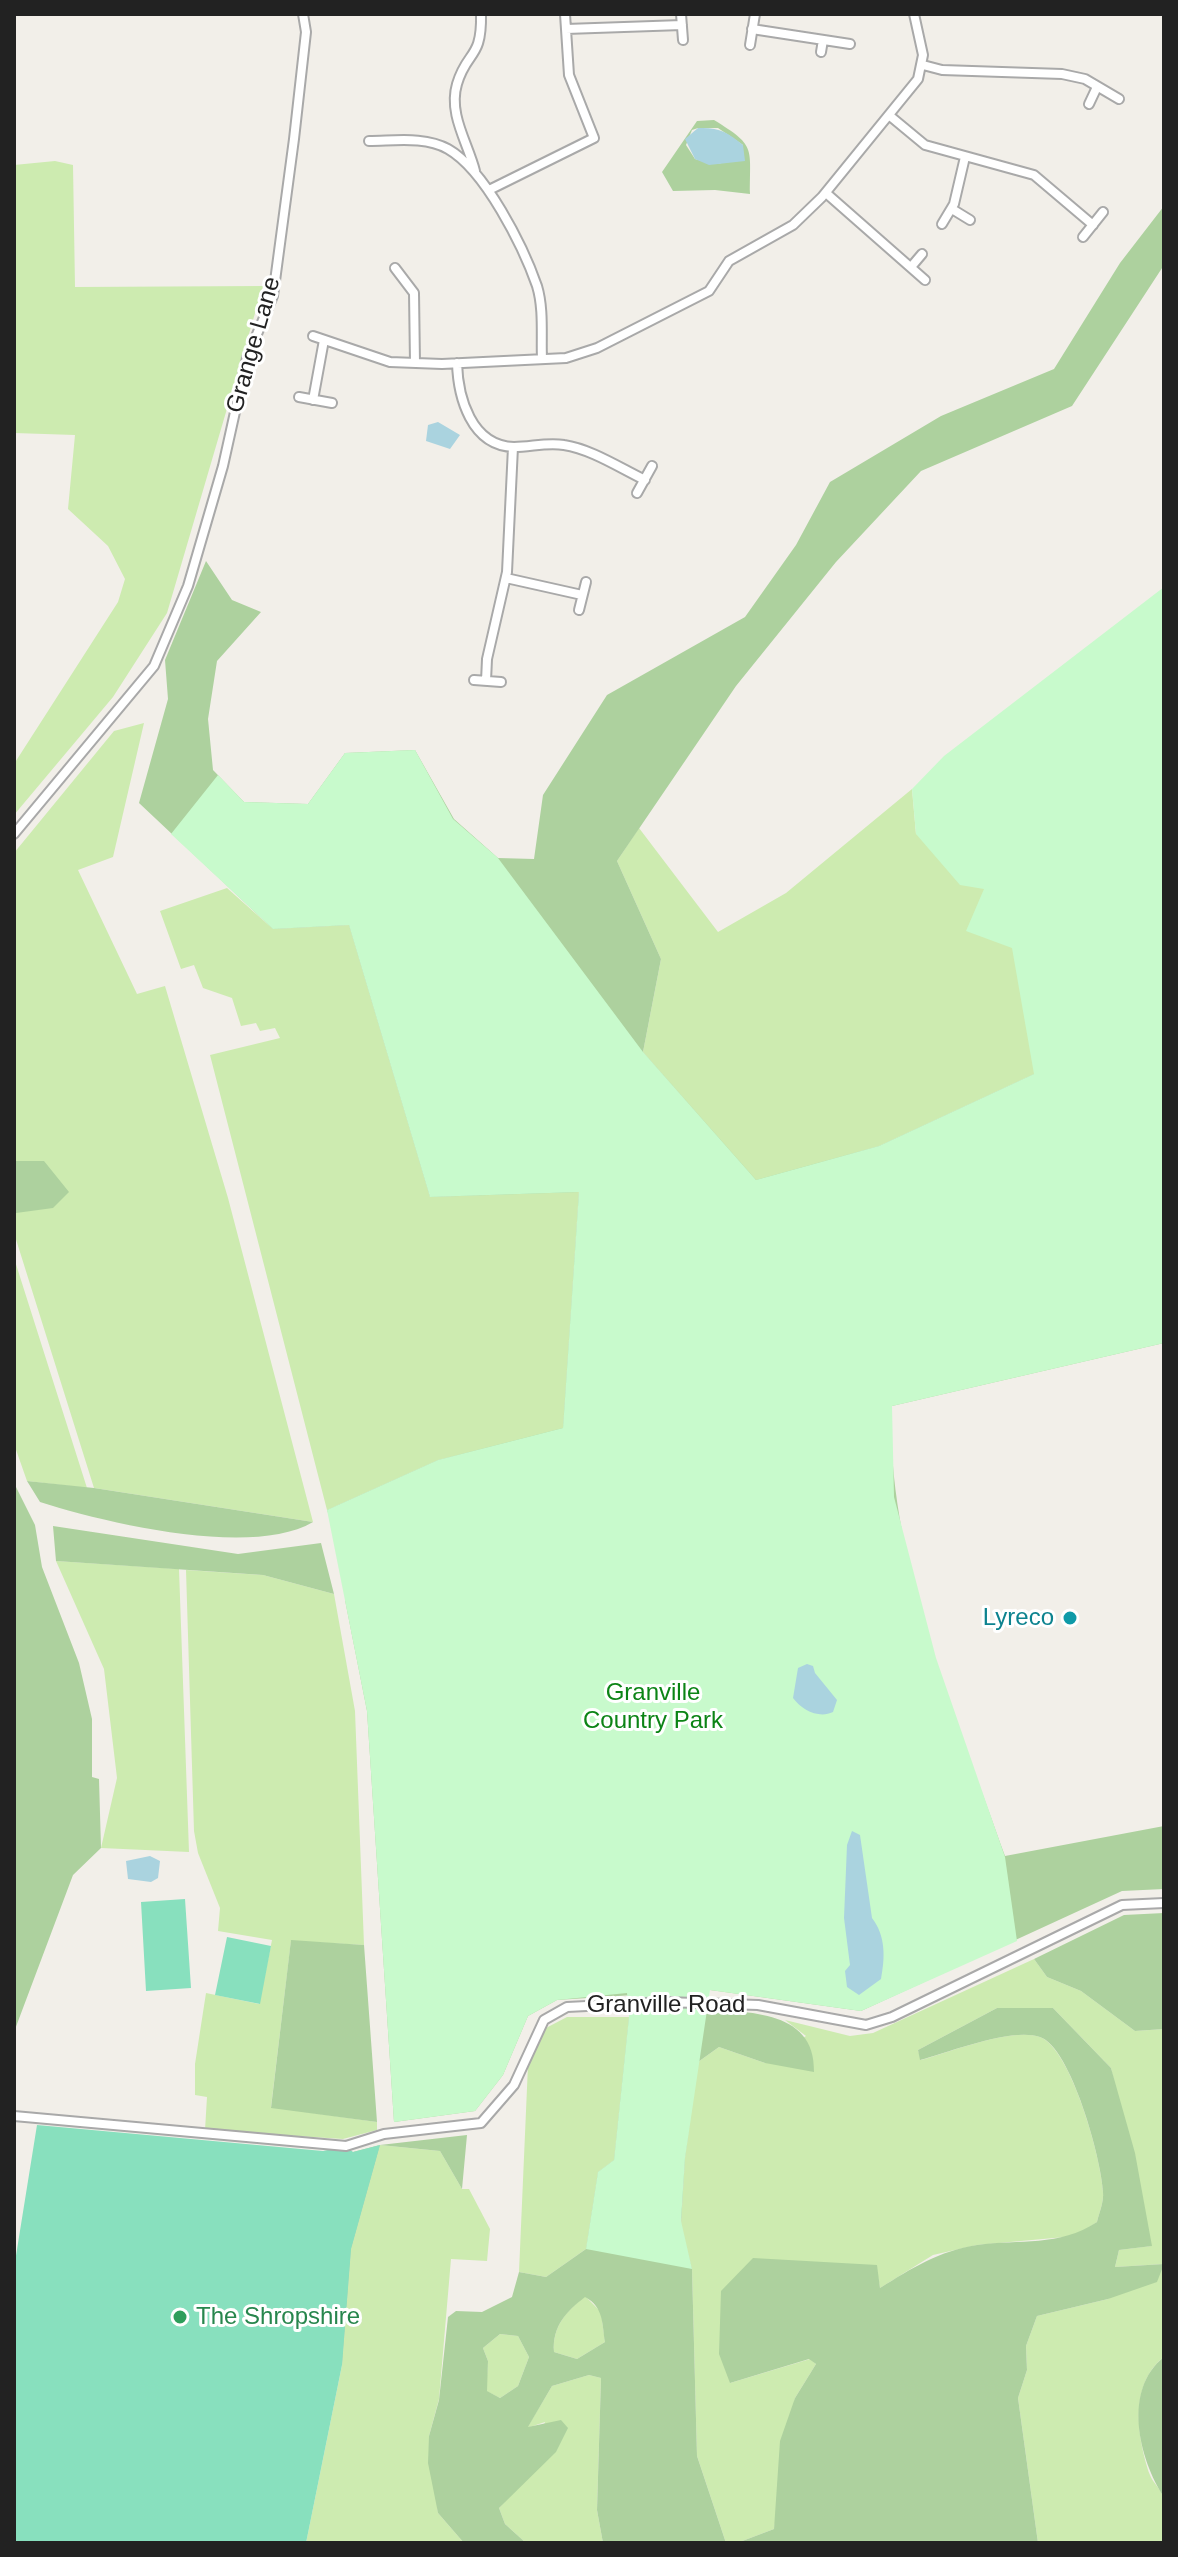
<!DOCTYPE html>
<style>
body{margin:0}
#map{position:relative;width:1178px;height:2557px;overflow:hidden;background:#f2efe9;font-family:Arial,sans-serif}
canvas{display:block}
.frame{position:absolute;inset:0;border:16px solid #222;pointer-events:none}
</style>
<div id="map">
<canvas width="1178" height="2557"></canvas>
<div class="frame"></div>
</div>
<script>
const c = document.querySelector('canvas').getContext('2d');
c.lineJoin = 'round';
function paint(path, color) {
  c.fillStyle = color;
  c.fill(path, 'evenodd');
}
function stroke(path, color, width, dash) {
  c.strokeStyle = color;
  c.lineWidth = width;
  c.lineCap = dash ? 'butt' : 'round';
  c.setLineDash(dash || []);
  c.stroke(path);
}
function label(font, color, halo, rows, align = 'center') {
  c.font = font + ' Arial,sans-serif';
  c.lineWidth = 6;
  c.setLineDash([]);
  c.textBaseline = 'middle';
  c.strokeStyle = halo;
  c.fillStyle = color;
  for (const [text, x, y, turn = 0] of rows) {
    c.save();
    c.translate(x, y);
    c.rotate((+turn || 0) * Math.PI / 180);
    c.textAlign = isNaN(turn) ? turn : align;
    if (halo) c.strokeText(text, 0, 0);
    c.fillText(text, 0, 0);
    c.restore();
  }
}
paint(new Path2D(`
 M55,161L73,165L75,287L263,286L167,613L113,697L14,815V764L118,602L125,579L108,546L68,509L75,435L14,433V165Z
 M144,723L113,857L78,870L137,994L165,986L228,1198L313,1522L94,1488L14,1233V853L114,731Z
 M912,789L916,834L1117,841L1034,1074L879,1146L756,1181L643,1052L661,959L617,861L639,828L718,932L786,893Z
 M227,888L273,929L349,925L430,1197L579,1191L563,1429L438,1460L327,1510L210,1055L280,1038L275,1028L260,1031L256,1023L241,1026L232,998L203,988L194,965L181,969L160,911Z
 M14,1258L87,1488L27,1481L14,1444Z
 M56,1561L179,1569L189,1852L101,1848L117,1778L104,1669Z
 M186,1570L263,1575L334,1594L355,1711L364,1945L291,1941L271,2107L377,2122V2130L343,2139L205,2130L207,2097L195,2095V2064L206,1993L259,2004L272,1940L218,1931L220,1908L198,1853L194,1831Z
 M1034,1959L1047,1977L1081,1991L1135,2031L1164,2029V2264L1115,2267L1119,2250L1151,2246L1111,2068L1053,2008H997L918,2050L921,2060C950,2052 1012,2027 1040,2037C1071,2048 1102,2161 1103,2192C1104,2202 1099,2213 1097,2222L1076,2236L977,2245L933,2255L880,2288L876,2265L730,2383L810,2359L816,2364L795,2398L774,2529L737,2543H726L697,2456L692,2269L681,2225L685,2158L698,2062L719,2047L765,2063L806,2036L785,2020L850,2036L873,2033Z
 M567,2017H629L614,2160L598,2172L586,2249L546,2277L519,2272L528,2065L546,2028Z
 M380,2145L440,2151L462,2189H469L490,2229L487,2261L451,2259L439,2399L429,2436L438,2513L464,2543H306L342,2365L351,2249Z
 M1164,2265V2357C1129,2384 1137,2437 1150,2475C1153,2483 1161,2489 1163,2497C1168,2508 1164,2528 1164,2541L1038,2543L1018,2398L1027,2370L1026,2346L1037,2316L1108,2299Z
 M585,2296L601,2312L605,2342L577,2359L554,2352C552,2326 567,2311 585,2296Z
 M500,2334L518,2336L529,2357L518,2386L500,2398L486,2391L488,2361L483,2348Z
 M589,2375L601,2378L597,2510L603,2543H526L505,2524L499,2508L523,2481L545,2422L527,2428L552,2386Z`), '#cdebb0');
paint(new Path2D(`
 M714,120C756,146 750,146 750,194L715,190L673,191L662,172L697,121ZM698,128H718L743,145C725,167 722,166 695,159L686,145L692,130Z
 M1164,206V265L1072,406L921,471L836,562L736,686L617,861L661,959L643,1052L756,1180L879,1146L1034,1074L1164,1343L892,1406C884,1549 958,1721 1005,1856L1164,1826V1889L1122,1891L861,2011L710,1990L557,2000L528,2016L503,2075L475,2111L394,2122L367,1711L345,1600L358,1597L327,1510L438,1460L563,1428L579,1192L430,1197L349,925L273,929L139,803L168,699L165,660L206,561L232,600L261,612L217,661L208,719L213,770L244,802L308,804L345,753L415,750L454,819L498,858L534,859L543,795L607,695L745,617L796,545L830,482L941,416L1054,369L1120,263Z
 M15,1161H44L69,1192L53,1208L16,1213Z
 M27,1481L94,1488L313,1522C252,1558 106,1523 40,1502Z
 M14,1483L35,1525L42,1567L79,1663L92,1719V1777L99,1779L101,1848L73,1875L14,2032Z
 M53,1526L238,1554L321,1543L334,1594L263,1575L56,1561Z
 M1164,1913V2029L1135,2031L1081,1991L1047,1977L1034,1959L1124,1915Z
 M291,1940L364,1945L377,2122L271,2108Z
 M997,2008H1053L1111,2068L1135,2153L1152,2246L1119,2250L1115,2267L1164,2264L1157,2282L1108,2299L1037,2316L1026,2346L1027,2370L1018,2398L1038,2543H737L774,2529L780,2441L795,2398L816,2364L809,2359L730,2383L719,2354L721,2291L753,2258L877,2265L880,2288C912,2268 939,2251 977,2245C1020,2239 1059,2247 1097,2222C1099,2213 1104,2202 1103,2192C1102,2161 1071,2047 1040,2037C1012,2027 950,2052 920,2060L918,2050Z
 M693,2009C741,2012 816,2007 814,2072L765,2063L719,2047L698,2062L685,2158L681,2225L692,2269L697,2456L726,2543H603L597,2510L601,2378L589,2375L552,2386L528,2427L561,2420L568,2428L556,2452L499,2508L505,2524L526,2543H464L438,2513L428,2463L429,2436L439,2400L448,2317L456,2311L482,2312L512,2297L519,2272L546,2277L586,2249L598,2172L614,2160L629,2017ZM585,2297C604,2307 602,2324 605,2342L577,2359L554,2352C552,2326 567,2311 585,2297ZM500,2334L518,2336L529,2357L518,2386L500,2398L487,2391L488,2361L483,2348Z
 M467,2135L462,2189L440,2151L380,2145L351,2249L342,2365L334,2359L353,2152L380,2145Z
 M1164,2357V2497C1139,2459 1122,2390 1164,2357Z`), '#add19e');
paint(new Path2D(`
 M1164,587V1343L892,1406L894,1497L936,1658L1005,1857L1017,1941L861,2011L710,1990L685,2158L681,2221L692,2269L586,2249L598,2172L614,2160L629,2017L627,1993L557,2000L528,2016L503,2075L475,2111L394,2122L367,1711L327,1510L438,1460L563,1428L579,1192L430,1197L349,925L273,929L171,834L218,775L244,802L308,804L345,753L415,750L453,819L498,858L643,1052L756,1180L879,1146L1034,1074L1012,948L966,931L984,889L960,885L916,834L912,789L944,756Z`), '#c8facc');
paint(new Path2D(`
 M185,1899L191,1988L146,1991L141,1902Z
 M227,1937L271,1946L260,2004L215,1995Z
 M37,2125L323,2151L346,2146L353,2152L380,2145L351,2249L342,2365L306,2543H14V2268Z`), '#88e0be');
paint(new Path2D(`
 M698,128C718,127 728,132 743,145L745,161L709,165L695,159L685,139Z
 M438,422L460,435L450,449L426,441L428,425Z
 M807,1664L813,1666L815,1673L837,1700L833,1712C819,1719 802,1710 793,1698L798,1668Z
 M852,1831L860,1835L872,1918C886,1936 885,1958 881,1979L859,1995L847,1987L845,1971L850,1965L844,1918L847,1845Z
 M150,1856L160,1861L158,1878L151,1882L128,1879L126,1861Z`), '#aad3df');
const street = new Path2D(`
 M681,14L683,40
 M566,29L682,25
 M752,29L850,44
 M750,45L755,14
 M821,52L823,40
 M923,65L942,70L1062,74L1085,79L1119,99
 M1089,104L1097,87
 M890,116L925,145L1034,175L1093,225
 M369,141C394,141 425,136 448,149C485,170 523,246 537,286C544,309 541,336 542,359
 M475,171C468,143 448,114 457,84C467,50 482,60 481,14
 M489,190L594,138L569,75L565,14
 M826,193L925,280
 M952,209L970,220
 M942,224L954,204L965,157
 M1083,237L1103,212
 M911,267L922,254
 M395,268L414,293L415,363
 M313,336L390,362L442,364L566,358L597,348L709,291L729,261L793,225L822,197L918,79L923,55L914,14
 M457,363C458,397 471,446 514,447C531,447 547,442 564,445C591,449 620,468 645,480
 M299,397L332,403
 M313,400L324,340
 M637,493L652,466
 M506,578L582,595
 M579,610L586,582
 M474,680L501,682
 M486,681L487,659L507,572L513,447
 M14,834L154,666L188,586L223,466L247,358L273,296L294,139L306,32L303,14
 M14,2116L346,2146L384,2134L481,2123L514,2085L544,2020L567,2007L665,2002L758,2005L866,2025L892,2017L1122,1905L1164,1903`);
stroke(street, '#a9a9a9', 12);
stroke(street, '#fff', 8);
for (const [x, y, r, color] of [
 [1070,1618,8,"#0f9aa8"],
 [180,2317,8,"#2e9e5b"]
]) {
  const dot = new Path2D();
  dot.arc(x, y, r, 0, 2 * Math.PI);
  c.fillStyle = color;
  c.fill(dot);
  stroke(dot, '#fff', 3);
}
label('24px', '#222', '#fff', [
 ["Grange Lane",254,345,-74],
 ["Granville Road",666,2005]
]);
label('24px', '#0d838f', '#fff', [
 ["Lyreco",1054,1618]
], 'right');
label('24px', '#0c8416', '#fff', [
 ["Granville",653,1693],
 ["Country Park",653,1721]
]);
label('24px', '#27864d', '#fff', [
 ["The Shropshire",196,2317]
], 'left');
</script>
